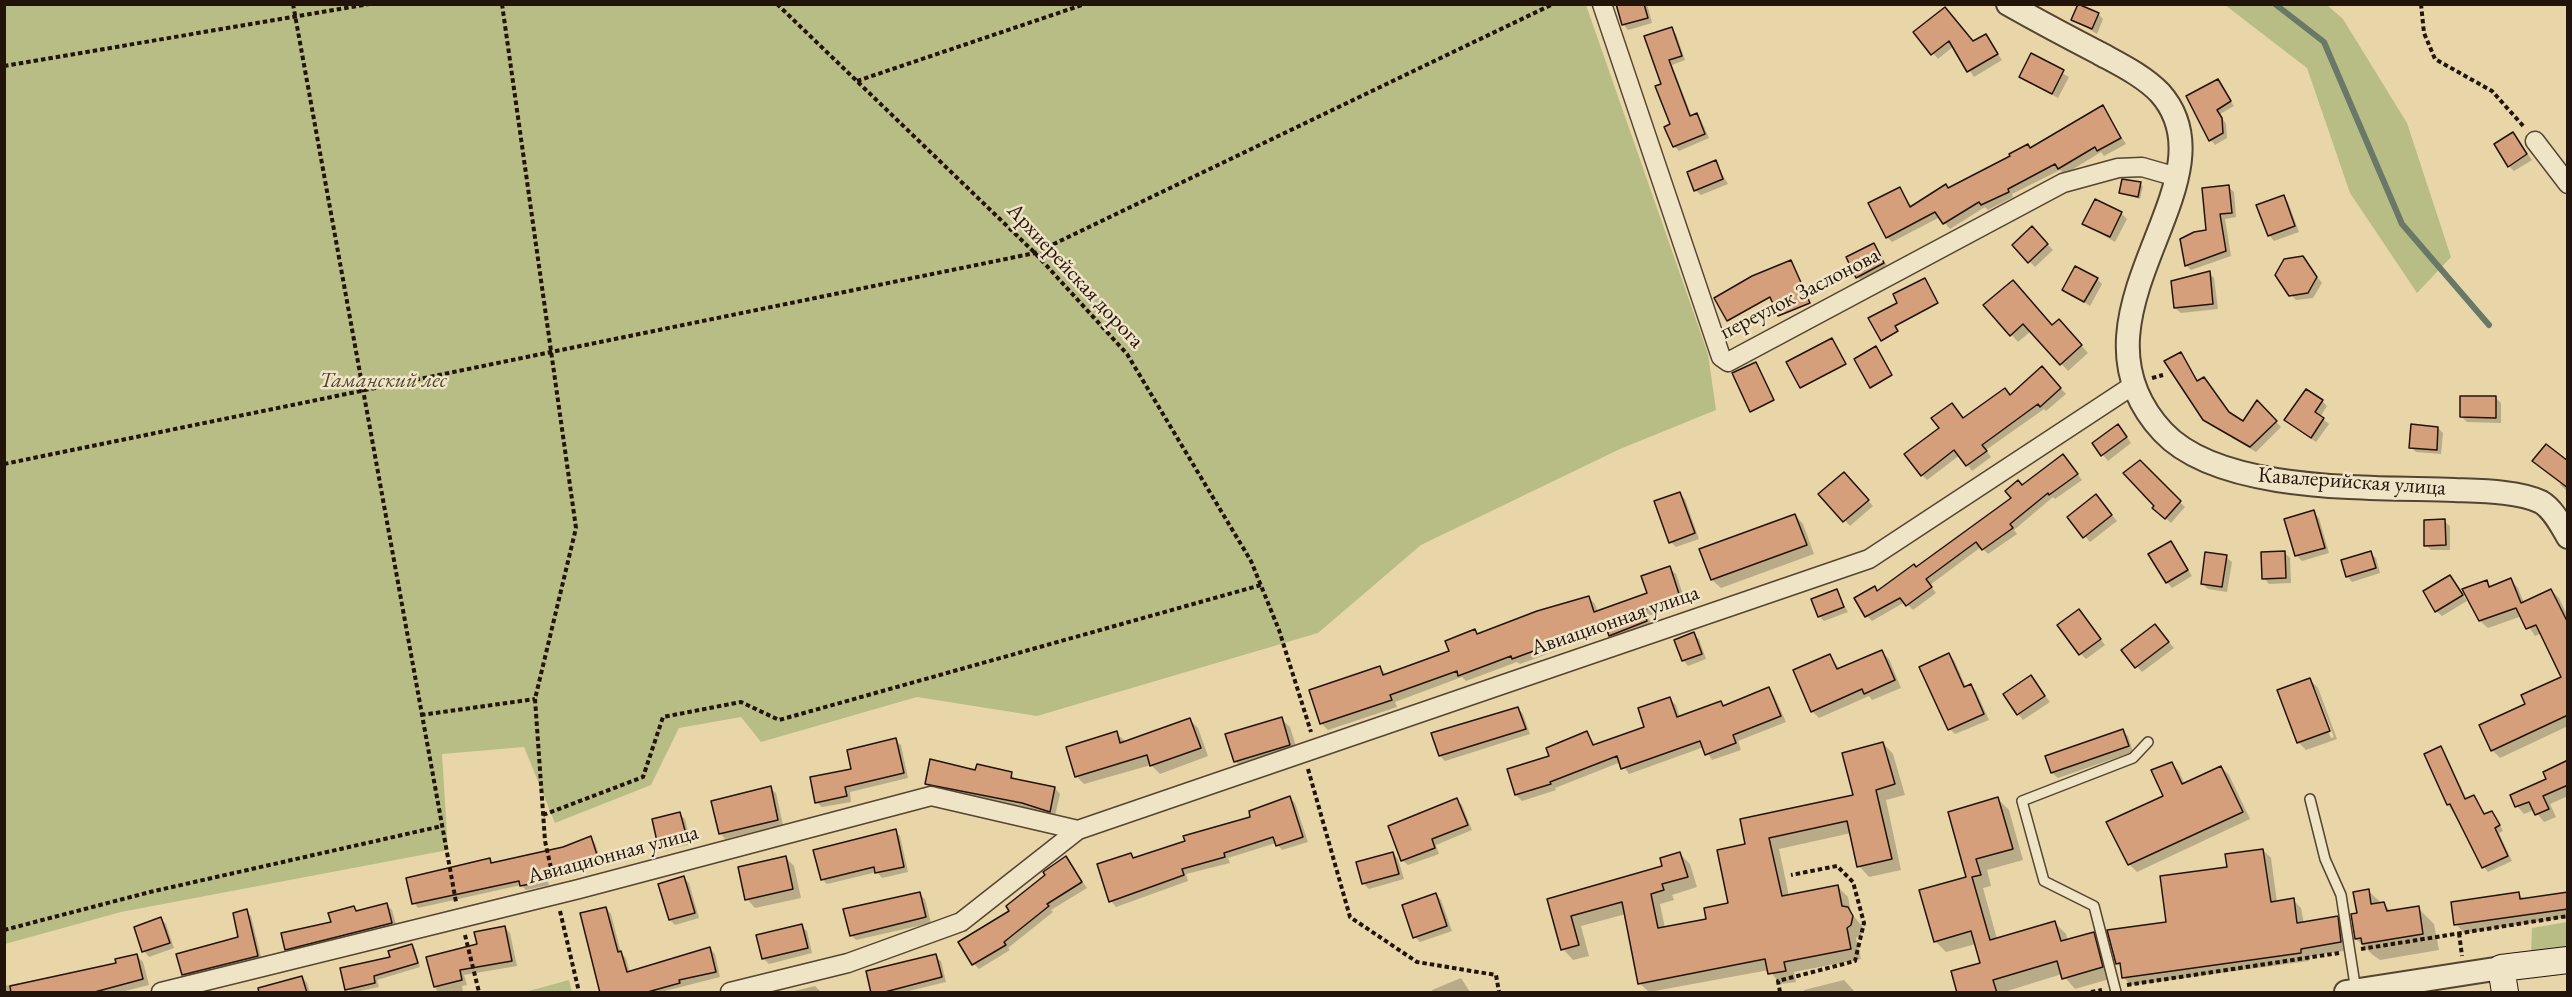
<!DOCTYPE html>
<meta charset="utf-8">
<style>
body{margin:0}
#map{position:relative;width:2572px;height:997px;overflow:hidden;background:#e8d6a9;font-family:"EB Garamond",serif}
canvas{display:block}
.frame{position:absolute;inset:0;border:6px solid #23140b;pointer-events:none}
</style>
<div id="map">
<canvas width="2572" height="997"></canvas>
<div class="frame"></div>
</div>
<script>
const c = document.querySelector('canvas').getContext('2d');
c.lineJoin = 'round';
function paint(path, color) {
  c.fillStyle = color;
  c.fill(path, 'evenodd');
}
function stroke(path, color, width, dash) {
  c.strokeStyle = color;
  c.lineWidth = width;
  c.lineCap = dash ? 'butt' : 'round';
  c.setLineDash(dash || []);
  c.stroke(path);
}
function label(font, color, halo, rows, align = 'center') {
  c.font = font + ' "EB Garamond",serif';
  c.lineWidth = 5;
  c.setLineDash([]);
  c.textBaseline = 'middle';
  c.strokeStyle = halo;
  c.fillStyle = color;
  for (const [text, x, y, turn = 0] of rows) {
    c.save();
    c.translate(x, y);
    c.rotate((+turn || 0) * Math.PI / 180);
    c.textAlign = isNaN(turn) ? turn : align;
    if (halo) c.strokeText(text, 0, 0);
    c.fillText(text, 0, 0);
    c.restore();
  }
}
paint(new Path2D(`
 M5,4L1586,5L1708,354L1716,410L1620,449L1421,545L1318,633L1037,716L917,697L761,742L741,717L679,728L651,785L555,823L524,747L442,754L448,850L121,912L5,944Z
 M2225,5H2327L2343,19L2407,123L2451,257L2417,293L2350,193L2307,68Z
 M2567,922V947L2531,953L2532,928Z
 M569,980L572,992H525Z`), '#b8bd86');
paint(new Path2D(`
 M1617,4H1647L1652,23L1628,30L1623,24Z
 M2098,14L2103,19L2097,34L2073,19Z
 M1671,29L1676,34L1685,60L1672,65L1692,117L1696,115L1701,120L1709,138L1679,151L1674,146L1663,85Z
 M1915,32L1973,43L1986,36L2002,60L1974,77L1954,46L1938,59Z
 M2032,55L2069,77L2058,98L2020,77Z
 M2217,81L2234,106L2220,114L2226,124L2227,138L2215,145L2211,140Z
 M2103,107L2126,144L2104,156L2101,152L2065,174L2060,170L2012,194L2013,197L1988,210L1985,207L1950,229L1940,217L1892,242L1887,237L1900,188L1912,207L2031,149Z
 M2513,134L2532,160L2514,171L2509,166Z
 M1715,162L1728,184L1701,195L1695,190Z
 M2123,181L2143,186L2140,199L2120,193Z
 M2228,187L2234,192L2236,217L2225,219L2231,256L2191,270L2186,265L2208,231Z
 M2283,197L2288,202L2299,232L2274,241L2269,235Z
 M2121,213L2127,219L2115,242L2084,224Z
 M2032,228L2053,250L2035,267L2014,245Z
 M1873,244L1889,269L1863,282L1858,277Z
 M2303,258L2322,283L2313,298L2296,300L2291,295Z
 M2209,273L2214,278L2218,309L2181,313L2175,308Z
 M2097,279L2102,284L2090,306L2064,289Z
 M1985,305L2066,328L2088,353L2068,371L2031,331L2018,342Z
 M2181,354L2199,382L2231,415L2243,423L2257,402L2281,427L2256,452L2210,425L2204,419Z
 M2047,374L2066,394L2046,411L2044,409L1986,450L1991,457L1972,471L1960,455L1927,480L1922,475L2011,396Z
 M2496,398L2501,403V423L2467,422L2462,417Z
 M2322,401L2327,406L2320,417L2329,424L2316,442L2291,425Z
 M2438,428L2443,433L2441,454L2416,452L2411,447Z
 M2123,432L2131,443L2108,461L2094,444Z
 M2068,461L2082,480L2055,499L2053,497L2014,530L2017,534L1988,554L1981,547L1930,585L1936,593L1913,610L1905,602L1872,621L1867,616L1874,588L1879,592L1917,568L2013,499L2022,486Z
 M2140,462L2185,507L2171,523L2159,513Z
 M2568,465V492L2560,485Z
 M1849,479L1873,506L1850,526L1821,494Z
 M1679,493L1685,499L1699,539L1676,547L1671,542Z
 M2101,502L2117,521L2090,542L2069,517Z
 M2313,512L2319,518L2329,553L2302,561L2297,556L2286,520Z
 M1795,515L1803,524L1814,554L1721,588L1712,580L1701,549Z
 M2444,521L2450,526V550H2431L2426,545Z
 M2171,543L2192,576L2172,588L2167,582Z
 M2284,552L2290,558L2291,583L2269,584L2264,578Z
 M2370,553L2376,558L2380,573L2352,582L2347,576Z
 M2226,557L2232,562L2227,592L2208,589L2203,584Z
 M1669,568L1676,574L1686,603L1648,616L1652,627L1617,641L1609,631L1554,648L1555,651L1520,664L1517,662L1466,681L1462,677L1395,702L1397,707L1328,730L1321,723L1380,668L1386,674L1451,651L1475,631L1479,635L1588,597L1595,604L1598,613L1649,593Z
 M2450,577L2467,601L2442,616L2436,611Z
 M2511,580L2518,588L2524,603L2551,590L2559,598L2568,617V726L2500,758L2492,750L2527,704L2563,678L2542,633L2535,636L2522,616L2488,628L2480,621L2486,582L2492,587Z
 M1836,591L1848,612L1824,621L1819,616Z
 M2084,616L2105,645L2086,659L2081,654Z
 M2155,626L2174,648L2142,672L2123,650Z
 M1693,634L1699,639L1706,659L1688,666L1683,660Z
 M1882,652L1889,659L1901,688L1872,700L1869,696L1819,718L1812,711L1830,656L1840,670Z
 M1949,655L1954,660L1966,687L1971,685L1976,691L1989,720L1955,734L1950,729Z
 M2031,677L2050,702L2023,720L2018,714Z
 M2310,680L2318,688L2337,739L2306,750L2298,742ZM2312,688H2315L2334,737L2331,738Z
 M1768,689L1774,695L1786,722L1738,741L1741,750L1712,760L1704,747L1629,774L1621,762L1555,788L1556,790L1522,801L1516,795L1551,757L1587,733L1596,746L1646,728L1670,699L1676,705L1680,718L1721,703L1724,707Z
 M1518,708L1523,714L1530,734L1445,761L1440,756Z
 M1281,719L1290,727L1298,753L1243,770L1235,761Z
 M1190,720L1198,728L1208,756L1160,774L1151,765L1084,784L1076,776L1116,733L1125,741Z
 M2122,731L2128,736L2133,752L2058,778L2052,773L2047,757Z
 M895,740L901,745L908,778L850,792L851,802L822,807L816,802Z
 M1883,743L1893,754L1905,795L1886,800L1901,870L1869,877L1859,866L1851,833L1779,849L1789,896L1838,887L1848,897L1851,913L1863,927L1861,936L1856,938L1861,959L1794,972L1796,982L1780,984L1769,970L1649,992L1639,983L1626,914L1581,926L1589,956L1573,960L1563,949L1548,900L1664,867L1680,854L1690,864L1697,887L1672,895L1674,900L1660,904L1665,928L1707,920L1730,905L1747,845L1855,796Z
 M2440,748L2445,753L2467,800L2473,797L2486,815L2491,813L2496,817L2503,831L2499,833L2512,861L2488,872L2484,867L2448,804Z
 M2568,762V796L2550,804L2556,817L2544,822L2534,810L2524,814L2517,806Z
 M2172,764L2179,771L2185,785L2221,767L2229,775L2250,819L2137,872L2129,864L2165,797Z
 M976,771L1011,774L1016,781L1055,788L1060,794L1055,816L1028,808L932,789L926,784Z
 M770,788L776,793L783,825L725,839L720,833Z
 M1290,798L1295,803L1308,842L1282,850L1276,843L1228,858L1230,863L1186,874L1188,881L1116,907L1111,901L1131,855L1135,859L1252,818Z
 M1998,799L2009,810L2023,860L1987,870L1991,886L1983,888L1997,939L2055,923L2066,934L2068,941L2093,934L2105,945L2113,978L2075,989L2062,974L2004,992H1959L1981,964L1976,944L1946,952L1935,941L1968,878Z
 M1457,800L1462,805L1472,830L1436,845L1439,854L1408,865L1402,860Z
 M679,814L685,819L691,844L665,850L660,845Z
 M895,831L900,836L908,872L882,878L877,872L827,884L822,879Z
 M590,838L595,843L602,863L547,879L549,885L526,890L521,885L418,908L414,903L489,859L493,864L563,848Z
 M2263,850L2271,858L2277,902L2293,900L2301,908L2304,924L2337,918L2345,926L2349,950L2308,957L2309,961L2131,985L2123,977L2122,968L2117,963L2168,923L2228,868Z
 M1393,853L1398,859L1404,879L1369,889L1363,883Z
 M786,858L794,866L801,898L755,908L747,899Z
 M1066,858L1087,888L1051,910L1053,912L1008,948L1010,950L979,969L974,964L1011,911Z
 M684,878L689,883L699,918L675,925L670,920Z
 M2368,891L2392,912L2418,908L2434,924L2439,950L2380,960L2373,955L2356,939L2358,914Z
 M919,894L925,899L931,923L856,940L851,935Z
 M2519,894L2525,900L2568,894V917L2464,933L2456,924Z
 M1436,895L1441,900L1452,931L1420,942L1415,937Z
 M387,905L392,910L397,928L292,954L286,949L333,923L354,908L358,912Z
 M606,908L611,914L621,953L626,958L630,973L710,949L715,954L720,977L661,992H602Z
 M246,911L251,916L262,961L188,979L183,974L240,938Z
 M161,919L166,924L174,948L149,957L144,951Z
 M801,926L807,931L812,953L769,964L763,958Z
 M505,928L510,933L517,966L464,975L467,985L462,986L463,992H437L428,958L478,946Z
 M411,945L415,949L420,967L377,980L379,987L355,992L346,989Z
 M136,955L143,962L149,985L121,992H4V986L118,964Z
 M935,956L941,961L946,982L905,992H872Z
 M302,977L307,983L310,992H265Z
 M1461,978L1470,992H1433L1432,990Z
 M1844,980L1855,992H1804V990Z
 M815,986L821,992H790Z`), '#0003');
stroke(new Path2D(`
 M2275,4L2324,42L2402,224L2489,325`), '#697867', 6);
const building = new Path2D(`
 M1616,4H1644L1648,18L1622,25Z
 M2078,4L2099,13L2092,29L2071,20Z
 M1945,7L1973,41L1986,34L1998,54L1967,72L1949,41L1931,55L1913,32Z
 M1672,27L1682,56L1669,60L1690,116L1697,113L1705,134L1673,147L1664,127L1670,124L1655,86L1661,84L1644,36Z
 M2031,53L2064,70L2052,94L2019,77Z
 M2218,79L2231,101L2217,110L2222,118L2223,133L2209,141L2186,96Z
 M2103,105L2121,138L2097,151L2095,147L2058,169L2055,164L2008,189L2009,192L1981,205L1979,202L1943,224L1935,212L1886,238L1868,203L1900,187L1910,207L1946,184L1948,188L2010,156L2009,154L2028,144L2030,148Z
 M2513,132L2527,154L2508,167L2494,144Z
 M1716,160L1723,179L1694,191L1687,172Z
 M2122,179L2141,182L2138,197L2119,193Z
 M2229,185L2232,213L2220,214L2226,251L2185,266L2180,239L2194,232L2206,230L2202,188Z
 M2284,195L2295,226L2268,236L2256,205Z
 M2095,199L2122,212L2110,237L2082,224Z
 M2032,226L2048,244L2028,263L2012,245Z
 M1874,243L1884,263L1856,278L1846,257Z
 M2303,256L2317,277L2308,293L2289,296L2275,275L2284,259Z
 M1791,260L1810,303L1778,316L1770,297L1727,321L1714,298L1752,276Z
 M2075,266L2098,278L2084,302L2062,290Z
 M2210,271L2213,304L2174,308L2171,281Z
 M1925,278L1938,303L1895,326L1898,331L1881,341L1868,318L1897,303L1893,294Z
 M2013,280L2052,325L2059,319L2082,345L2060,365L2023,324L2010,336L1983,305Z
 M1832,338L1846,364L1800,388L1786,362Z
 M1876,346L1892,375L1870,388L1854,359Z
 M2181,352L2197,381L2204,377L2229,412L2243,421L2257,400L2277,421L2250,447L2203,420L2164,361Z
 M1756,362L1774,400L1750,412L1732,373Z
 M2042,366L2061,388L2040,407L2038,404L1982,445L1987,451L1966,466L1954,450L1921,476L1904,454L1939,428L1931,418L1952,403L1963,418L2005,388L2010,395Z
 M2306,389L2323,400L2315,412L2324,418L2311,438L2284,420Z
 M2460,396H2496V418L2460,417Z
 M2118,424L2127,437L2101,456L2092,443Z
 M2411,424L2438,427L2437,450L2409,448Z
 M2546,444L2568,461V488L2532,461Z
 M2063,454L2078,474L2049,495L2048,493L2010,524L2013,528L1982,550L1976,542L1926,579L1932,587L1906,606L1900,598L1865,617L1854,598L1875,586L1877,591L1914,564L1916,567L2011,498L2005,491L2018,480L2022,485Z
 M2140,460L2181,501L2165,519L2152,508L2154,506L2123,473Z
 M1844,472L1869,500L1843,522L1818,494Z
 M1680,492L1695,533L1669,543L1654,501Z
 M2096,494L2112,515L2083,538L2067,517Z
 M2314,510L2325,548L2295,556L2284,519Z
 M1795,514L1807,545L1711,580L1699,549Z
 M2445,519L2446,545L2424,546V520Z
 M2171,541L2188,570L2166,583L2148,554Z
 M2285,551L2286,578L2262,579L2261,552Z
 M2371,551L2376,568L2346,577L2341,560Z
 M2205,552L2227,555L2222,587L2201,584Z
 M1670,566L1680,597L1643,610L1647,621L1609,636L1605,624L1549,642L1550,645L1512,659L1511,656L1458,676L1457,671L1390,695L1392,700L1320,724L1309,690L1380,666L1383,675L1449,651L1445,641L1475,629L1477,634L1537,611L1589,596L1594,612L1647,593L1641,576Z
 M2450,575L2463,595L2435,612L2423,591Z
 M2511,578L2521,603L2551,589L2568,623V715L2491,751L2479,725L2525,704L2521,695L2561,677L2536,625L2526,629L2516,608L2479,621L2462,589L2487,580L2489,587Z
 M1837,589L1844,607L1818,617L1811,599Z
 M2079,609L2101,639L2079,655L2057,625Z
 M2155,624L2169,642L2135,668L2121,650Z
 M1694,632L1702,654L1682,661L1674,640Z
 M1882,650L1895,680L1864,694L1862,689L1811,712L1793,670L1830,654L1837,669Z
 M1949,653L1964,687L1971,684L1984,714L1948,730L1919,667Z
 M2031,675L2045,696L2017,715L2003,694Z
 M2310,678L2330,731L2297,743L2277,690Z
 M1769,687L1781,716L1733,735L1736,743L1705,755L1700,741L1621,769L1617,756L1550,782L1551,784L1515,795L1507,769L1549,756L1546,748L1587,731L1593,745L1644,727L1638,708L1670,697L1677,717L1721,701L1723,706Z
 M1518,707L1526,729L1439,756L1431,733Z
 M1282,717L1290,745L1234,762L1225,734Z
 M1190,718L1201,748L1150,766L1147,755L1075,777L1066,747L1117,731L1120,743Z
 M2123,729L2129,746L2051,773L2045,756Z
 M896,738L904,773L845,787L847,796L815,803L810,777L851,769L847,750Z
 M1883,742L1895,784L1876,790L1892,859L1857,867L1847,821L1769,838L1782,896L1838,885L1842,906L1848,907L1853,916L1851,925L1847,928L1851,949L1784,962L1786,971L1768,974L1765,959L1638,984L1622,902L1571,916L1579,945L1561,950L1547,899L1662,866L1660,858L1680,852L1688,877L1662,884L1664,890L1651,894L1658,928L1706,919L1704,908L1728,903L1717,850L1745,844L1740,819L1853,795L1842,753Z
 M2441,746L2465,799L2474,795L2484,814L2492,811L2500,825L2495,828L2508,856L2482,868L2450,804L2447,805L2424,754Z
 M930,759L975,770L977,764L1012,772L1011,778L1055,787L1050,812L1022,803L925,784Z
 M2568,760V785L2543,796L2549,809L2535,815L2529,802L2515,807L2510,795L2546,779L2543,772Z
 M2172,762L2182,784L2221,766L2243,812L2128,865L2106,822L2163,796L2151,770Z
 M771,786L778,820L719,834L711,801Z
 M1290,796L1303,837L1276,846L1273,837L1224,853L1225,857L1182,869L1184,875L1109,902L1097,864L1131,853L1133,858L1185,841L1183,836L1250,817L1249,811Z
 M1998,797L2013,849L1976,859L1981,875L1972,877L1990,940L2055,921L2061,941L2094,932L2103,967L2062,979L2057,961L1993,980L1997,993H1957L1951,971L1980,963L1971,931L1934,942L1919,890L1966,877L1948,812Z
 M1457,798L1468,825L1432,839L1435,848L1401,861L1388,826Z
 M680,812L687,838L658,846L652,819Z
 M896,829L904,867L875,873L874,867L821,880L813,850Z
 M591,836L598,858L544,875L545,881L520,886L519,881L412,904L406,878L490,858L491,863L563,847Z
 M2263,849L2271,902L2294,898L2297,923L2338,916L2341,942L2301,949V953L2122,978L2120,963L2116,964L2107,930L2166,922L2160,876L2227,867L2225,854Z
 M1393,852L1399,874L1362,884L1356,862Z
 M786,856L793,889L745,900L738,867Z
 M1066,856L1082,882L1047,904L1049,906L1004,942L1006,945L972,965L958,942L1009,911L1006,906L1045,875L1043,872Z
 M684,876L695,913L669,920L658,884Z
 M2369,889L2371,904L2384,902L2387,911L2419,906L2423,934L2362,944L2361,938L2355,939L2351,914L2357,913L2353,892Z
 M920,892L926,917L850,936L843,909Z
 M2519,892L2520,899L2568,892V909L2454,925L2451,902Z
 M1436,893L1447,926L1413,938L1402,905Z
 M387,903L392,923L285,950L281,933L331,922L328,913L354,906L356,911Z
 M606,907L618,952L621,951L627,972L710,947L716,972L679,980L680,983L644,993H600L580,913Z
 M247,909L258,956L182,975L176,954L238,937L233,913Z
 M161,917L170,943L142,952L134,927Z
 M802,924L808,948L762,959L756,935Z
 M505,926L512,961L460,970L462,980L434,987L426,957L477,944L474,932Z
 M412,944L418,963L374,976L375,983L345,990L340,968L390,957L388,951Z
 M137,954L143,979L91,993H11L10,986L116,963L115,959Z
 M936,954L942,977L881,993H871L866,971Z
 M302,976L307,993H259L258,988Z`);
paint(building, '#d59f7c');
stroke(building, '#23140b', 1.5);
const service = new Path2D(`
 M2310,799L2325,859L2341,895L2356,991
 M2116,992L2094,906L2044,881L2022,801L2133,758L2148,742`);
const minor = new Path2D(`
 M1602,4L1721,357L1728,362L2063,183L2118,168L2142,167L2177,177
 M2535,141L2568,184
 M161,992L579,889L931,796L1078,830
 M730,992L848,963L961,922L1078,830L1869,559L2132,386`);
const tertiary = new Path2D(`
 M2008,4C2038,21 2068,37 2099,53C2119,64 2144,76 2160,93C2240,183 2054,315 2163,432C2221,494 2374,487 2454,490C2479,491 2519,491 2541,502C2553,509 2561,525 2568,537
 M2346,992L2501,968`);
const secondary = new Path2D(`
 M2505,992L2501,968L2568,960`);
stroke(service, '#544432', 12);
stroke(minor, '#544432', 21);
stroke(tertiary, '#544432', 26);
stroke(secondary, '#23140b', 28);
stroke(new Path2D(`
 M293,4L456,902
 M502,4L576,528L535,699L545,841L553,877
 M777,4L1035,253L1127,354L1251,561L1279,630L1311,732
 M2421,4L2424,33L2435,59L2492,91L2525,128
 M4,66L369,4
 M857,81L1085,4
 M2152,378L2163,375
 M4,464L1035,253L1553,4
 M421,715L535,699
 M1308,769L1350,917L1417,962L1496,975L1499,992
 M543,815L643,777L663,717L741,702L779,720L1261,585
 M560,911L579,992
 M4,930L150,892L442,826
 M2459,933L2462,956
 M465,935L479,992
 M2361,949L2568,916
 M2127,985L2339,953
 M1780,992L1778,981L1855,961L1864,923L1853,882L1837,866L1791,875
 M2091,992L2102,990`), '#23140b', 4, [4.5, 3]);
stroke(service, '#f0e4c7', 9);
stroke(minor, '#f0e4c7', 18);
stroke(tertiary, '#f0e4c7', 22);
stroke(secondary, '#f0e4c7', 26);
label('22px', '#23140b', '#f0e4c7', [
 ["Архиерейская дорога",1075,276,47],
 ["переулок Заслонова",1800,294,-27],
 ["Кавалерийская улица",2352,482,4],
 ["Авиационная улица",1615,621,-19],
 ["Авиационная улица",613,855,-15]
]);
label('italic 22px', '#504730', '#f0e4c7', [
 ["Таманский лес",383,381]
]);
</script>
